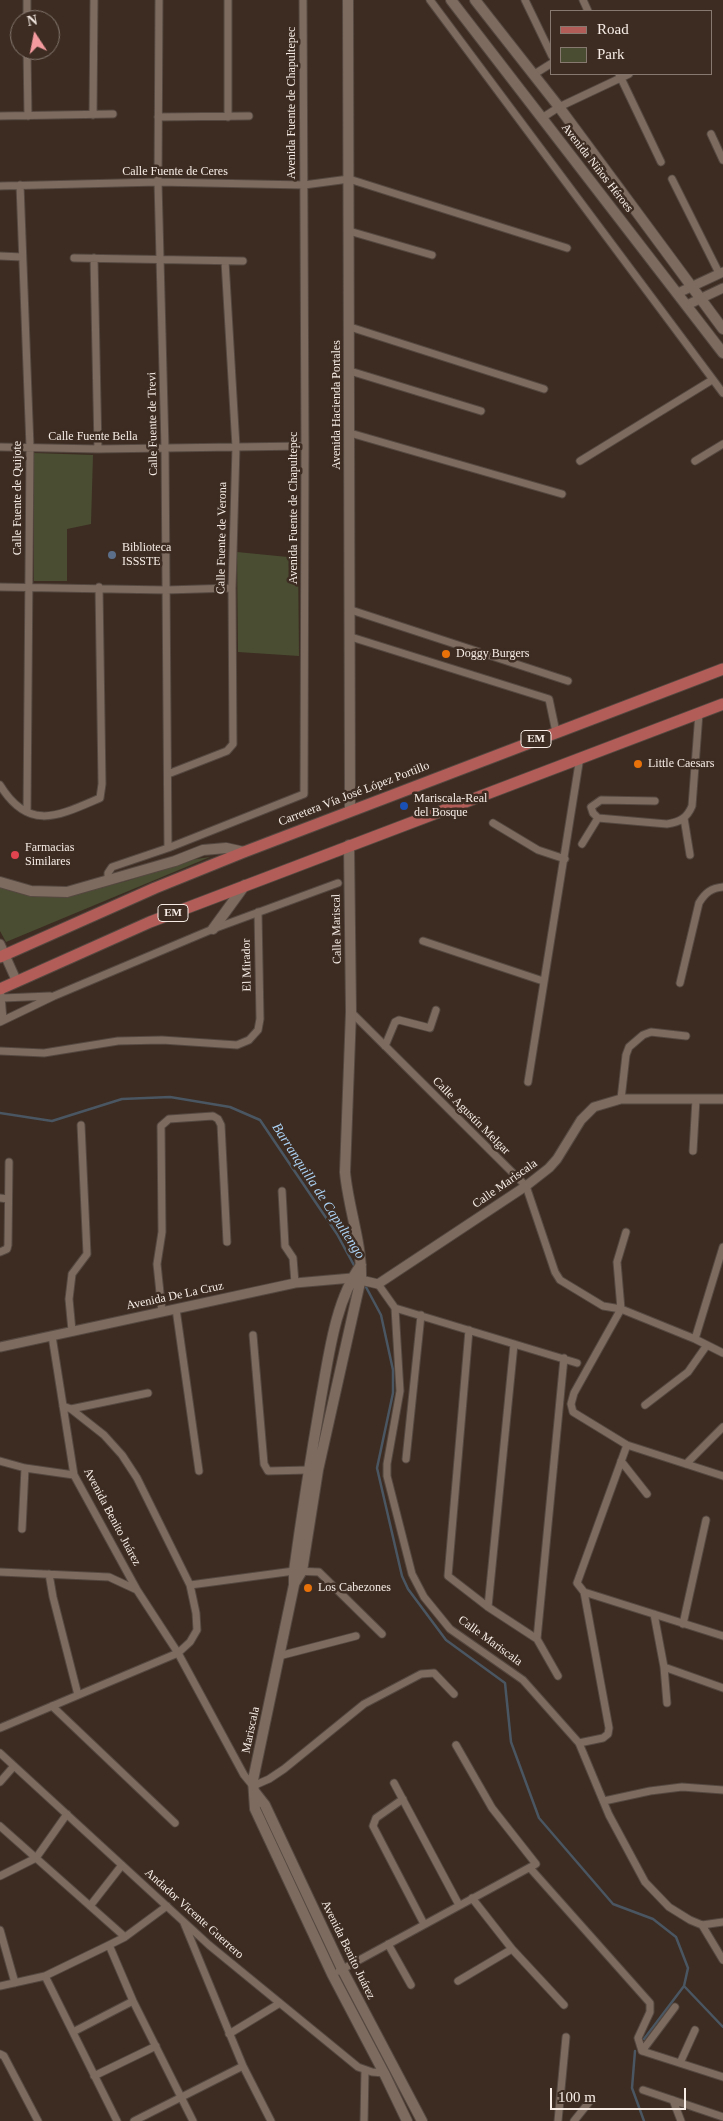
<!DOCTYPE html>
<meta charset="utf-8">
<style>
body{margin:0}
#map{position:relative;width:723px;height:2121px;overflow:hidden;background:#3c2c22;font-family:Georgia,serif}
canvas{display:block}
.legend{position:absolute;left:550px;top:10px;width:162px;height:65px;box-sizing:border-box;background:#3c2c22;border:1px solid #877970;margin:0;padding:6px 9px;list-style:none;font-size:15px;color:#f7ede6}
.legend li{display:flex;align-items:center;gap:10px;height:25px}
.legend b{width:25px;border:1px solid #877970}
.north{position:absolute;left:10px;top:10px;width:50px;height:50px;box-sizing:border-box;background:#3c2c22;border:1px solid #877970;border-radius:50%;rotate:349deg;font-size:14px;font-weight:700;line-height:20px;text-align:center;color:#f7ede6}
.north::after{content:'';display:block;margin:auto;width:18px;height:22px;background:#f49b9f;clip-path:polygon(50% 0,100% 100%,50% 72%,0 100%)}
.scale{position:absolute;left:550px;top:2088px;width:136px;height:22px;box-sizing:border-box;border:2px solid #f7ede6;border-top:0;padding-left:6px;font-size:15px;line-height:18px;white-space:nowrap;color:#f7ede6;-webkit-text-stroke:4px #3c2c22;paint-order:stroke}
</style>
<div id="map">
<canvas width="723" height="2121"></canvas>
<ul class="legend">
<li><b style="height:6px;background:#b25d58"></b>Road</li>
<li><b style="height:14px;background:#4a4d32"></b>Park</li>
</ul>
<div class="north">N</div>
<div class="scale">100 m</div>
</div>
<script>
const c = document.querySelector('canvas').getContext('2d');
c.lineJoin = 'round';
function paint(path, color) {
  c.fillStyle = color;
  c.fill(path, 'evenodd');
}
function stroke(path, color, width, dash) {
  c.strokeStyle = color;
  c.lineWidth = width;
  c.lineCap = dash ? 'butt' : 'round';
  c.setLineDash(dash || []);
  c.stroke(path);
}
function label(font, color, halo, rows, align = 'center') {
  c.font = font + ' Georgia,serif';
  c.lineWidth = 5;
  c.setLineDash([]);
  c.textBaseline = 'middle';
  c.strokeStyle = halo;
  c.fillStyle = color;
  for (const [text, x, y, turn = 0] of rows) {
    c.save();
    c.translate(x, y);
    c.rotate((+turn || 0) * Math.PI / 180);
    c.textAlign = isNaN(turn) ? turn : align;
    if (halo) c.strokeText(text, 0, 0);
    c.fillText(text, 0, 0);
    c.restore();
  }
}
paint(new Path2D(`
 M34,453L93,455L91,524L67,529V581H34Z
 M237,552L298,558L299,656L238,652Z
 M210,857L6,942L0,931V885L49,897L78,893L127,881L190,860Z`), '#4a4d32');
stroke(new Path2D(`
 M0,1113L52,1121L122,1099L170,1097L230,1107L260,1120L337,1234L356,1269
 M366,1287L381,1315L393,1370V1393L377,1468L402,1576L408,1589L446,1640L505,1683L511,1742L539,1818L613,1904L653,1919L676,1937L688,1968L684,1986L644,2039
 M684,1986L723,2027
 M635,2051L632,2088L644,2121`), '#4a5662', 2.5);
const minor = new Path2D(`
 M27,0V20
 M159,0L158,182L165,448L168,848
 M228,0V117
 M430,0L723,393
 M525,0L552,56
 M583,0L588,11
 M27,50L28,116
 M619,74L661,162
 M533,75L552,63
 M93,115L94,0
 M0,116L113,114
 M158,117L249,116
 M542,118L559,107L629,74
 M711,134L723,160
 M672,179L719,273
 M20,185L30,447L27,812
 M0,186L158,182L304,185L349,179L567,248
 M349,231L432,255
 M0,256L22,257
 M74,258L243,261
 M94,258L98,449
 M350,327L544,389
 M350,371L481,411
 M350,433L562,494
 M0,447L98,449L305,446
 M580,461L712,380
 M695,461L723,444
 M0,587L166,590L232,588
 M351,610L568,681
 M351,637L549,699L556,732
 M168,774L227,751L233,744L232,588L236,447L225,261
 M0,785C29,832 58,816 100,798L102,784L99,587
 M655,801L601,800L591,807L593,813L598,818L667,824C680,822 687,818 692,806L699,713
 M684,818L690,855
 M493,823L538,850L565,859
 M582,844L598,818
 M108,881V873L112,867L168,848L304,794L305,446L303,0
 M423,941L543,981
 M680,983L699,903C705,893 711,888 723,887
 M1,995L3,1020
 M3,998L50,996
 M351,1012L526,1186L555,1272L560,1280L603,1306L621,1309L695,1339L723,1353
 M0,1022L54,996L213,929L338,883
 M385,1046L395,1022L399,1020L430,1028L436,1010
 M0,1051L44,1053L118,1041L162,1040L237,1045L249,1040L258,1030L260,1019L258,912
 M528,1082L580,757
 M621,1099L626,1055L629,1047L643,1035L651,1032L686,1036
 M693,1151L696,1099
 M282,1191L285,1246L293,1258L295,1283
 M0,1198L8,1199
 M0,1252L7,1249L8,1245L9,1162
 M378,1284L395,1308L400,1391L387,1464V1476L412,1574L424,1597L450,1629L523,1680L579,1743L609,1815L645,1882L669,1907L690,1920L702,1925L723,1922
 M395,1308L577,1363
 M176,1309L199,1471
 M621,1309L574,1393L571,1404L573,1412L627,1445L723,1476
 M621,1309L617,1262L626,1232
 M162,1312L157,1264L162,1232L161,1126L169,1119L213,1116L218,1119L221,1125L227,1242
 M469,1330L448,1576L488,1607L537,1639
 M72,1331L69,1299L72,1274L87,1254L81,1125
 M253,1335L264,1464L268,1471L308,1470
 M52,1336L74,1475L137,1590L178,1653L244,1775L253,1786L269,1779L284,1769L364,1704L421,1674L434,1673L454,1694
 M695,1339L723,1247
 M645,1405L688,1372L707,1345
 M71,1409L148,1393
 M627,1445L577,1583L584,1592L723,1636
 M406,1459L421,1315
 M0,1461L25,1468L74,1475
 M621,1461L647,1494
 M686,1464L723,1427
 M22,1529L25,1468
 M0,1572L109,1577L137,1590
 M49,1574L53,1597L78,1695
 M190,1585L294,1571L319,1572L382,1634
 M488,1607L514,1344
 M654,1614L664,1667L667,1703
 M683,1624L706,1520
 M279,1656L356,1636
 M664,1667L723,1688
 M558,1676L537,1639L564,1358
 M52,1706L175,1823
 M0,1728L178,1653L190,1642L197,1630L196,1613L190,1585L137,1478L122,1455L104,1435L71,1409L63,1406
 M579,1743L603,1738L608,1734L609,1728L584,1592
 M0,1753L209,1945L358,2067L372,2072L384,2073
 M0,1782L14,1766
 M394,1783L459,1905
 M403,1799L376,1818L373,1826L424,1924
 M604,1801L650,1791L682,1787L723,1790
 M0,1826L125,1937
 M530,1868L650,2003V2012L638,2038L642,2051L723,2077
 M0,1876L36,1858L67,1814
 M472,1898L512,1949L564,2005
 M90,1906L122,1865
 M184,1923L243,2066L271,2121
 M702,1925L723,1960
 M0,1930L15,1983
 M388,1944L411,1985
 M109,1945L133,2001L193,2121
 M339,1971L536,1864L492,1808L456,1745
 M45,1976L117,2121
 M458,1981L512,1949
 M0,1986L45,1976L109,1945L125,1937L167,1906
 M73,2032L133,2001
 M229,2034L280,2003
 M642,2051L675,2007
 M0,2054L4,2056L38,2121
 M680,2063L695,2030
 M94,2076L156,2046
 M643,2090L723,2117
 M673,2100L681,2121
 M134,2121L243,2066
 M364,2121L365,2071
 M558,2121L566,2037
 M574,2121L590,2101`);
const tertiary = new Path2D(`
 M678,293L723,272
 M687,305L723,288
 M0,944L17,982
 M0,1347L295,1283L352,1278L378,1284L526,1186L549,1168L557,1159L581,1120L594,1107L621,1099H723`);
const secondary = new Path2D(`
 M348,0L350,810
 M451,0L723,353
 M475,0L559,107L723,329
 M0,882L31,891L67,892L175,861L203,850L226,848L244,852
 M213,929L245,885
 M361,1265C335,1301 329,1355 321,1398C311,1456 302,1513 294,1571V1585L253,1780L255,1809L332,1974L384,2073L407,2121
 M294,1584L302,1571L318,1470L361,1278C362,1243 348,1207 345,1172L351,1012L349,845
 M254,1791L265,1805L342,1969L422,2121`);
const primary = new Path2D(`
 M0,957L155,888L244,852L723,669
 M0,989L150,922L723,704`);
stroke(minor, '#554840', 9);
stroke(tertiary, '#554840', 11);
stroke(secondary, '#554840', 12);
stroke(primary, '#554840', 13);
stroke(minor, '#7d6b5f', 7);
stroke(tertiary, '#7d6b5f', 9);
stroke(secondary, '#7d6b5f', 10);
stroke(primary, '#b25d58', 11);
for (const [x, y, r, color] of [
 [112,555,5,"#5c6f8a"],
 [446,654,5,"#e8710a"],
 [638,764,5,"#e8710a"],
 [404,806,5,"#1a4fb4"],
 [15,855,5,"#e0444e"],
 [308,1588,5,"#e8710a"]
]) {
  const dot = new Path2D();
  dot.arc(x, y, r, 0, 2 * Math.PI);
  c.fillStyle = color;
  c.fill(dot);
  stroke(dot, '#3c2c22', 2);
}
for (const [x, y, w] of [
 [536,739,30],
 [173,913,30]
]) {
  const box = new Path2D();
  box.roundRect(x - w / 2, y - 8.5, w, 17, 4);
  c.fillStyle = '#3c2c22';
  c.fill(box);
  stroke(box, '#f7ede6', 1);
}
label('bold 11px', '#f7ede6', null, [
 ["EM",536,739],
 ["EM",173,913]
]);
label('12px', '#f7ede6', '#3c2c22', [
 ["Avenida Fuente de Chapultepec",292,103,-90],
 ["Avenida Niños Héroes",597,168,52],
 ["Calle Fuente de Ceres",175,172],
 ["Avenida Hacienda Portales",337,405,-90],
 ["Calle Fuente de Trevi",153,424,-91],
 ["Calle Fuente Bella",93,437],
 ["Calle Fuente de Quijote",18,498,-90],
 ["Avenida Fuente de Chapultepec",294,508,-90],
 ["Calle Fuente de Verona",222,538,-89],
 ["Carretera Vía José López Portillo",354,794,-21],
 ["Calle Mariscal",337,929,-91],
 ["El Mirador",247,965,-91],
 ["Calle Agustín Melgar",471,1116,45],
 ["Calle Mariscala",505,1184,-35],
 ["Avenida De La Cruz",175,1296,-12],
 ["Avenida Benito Juárez",112,1517,62],
 ["Calle Mariscala",490,1641,36],
 ["Mariscala",251,1730,-78],
 ["Andador Vicente Guerrero",194,1914,42],
 ["Avenida Benito Juárez",348,1950,64]
]);
label('12px', '#f7ede6', '#3c2c22', [
 ["Biblioteca",122,548],
 ["ISSSTE",122,562],
 ["Doggy Burgers",456,654],
 ["Little Caesars",648,764],
 ["Mariscala-Real",414,799],
 ["del Bosque",414,813],
 ["Farmacias",25,848],
 ["Similares",25,862],
 ["Los Cabezones",318,1588]
], 'left');
label('italic 14px', '#acd3f6', '#3c2c22', [
 ["Barranquilla de Capultengo",318,1191,57]
]);
</script>
